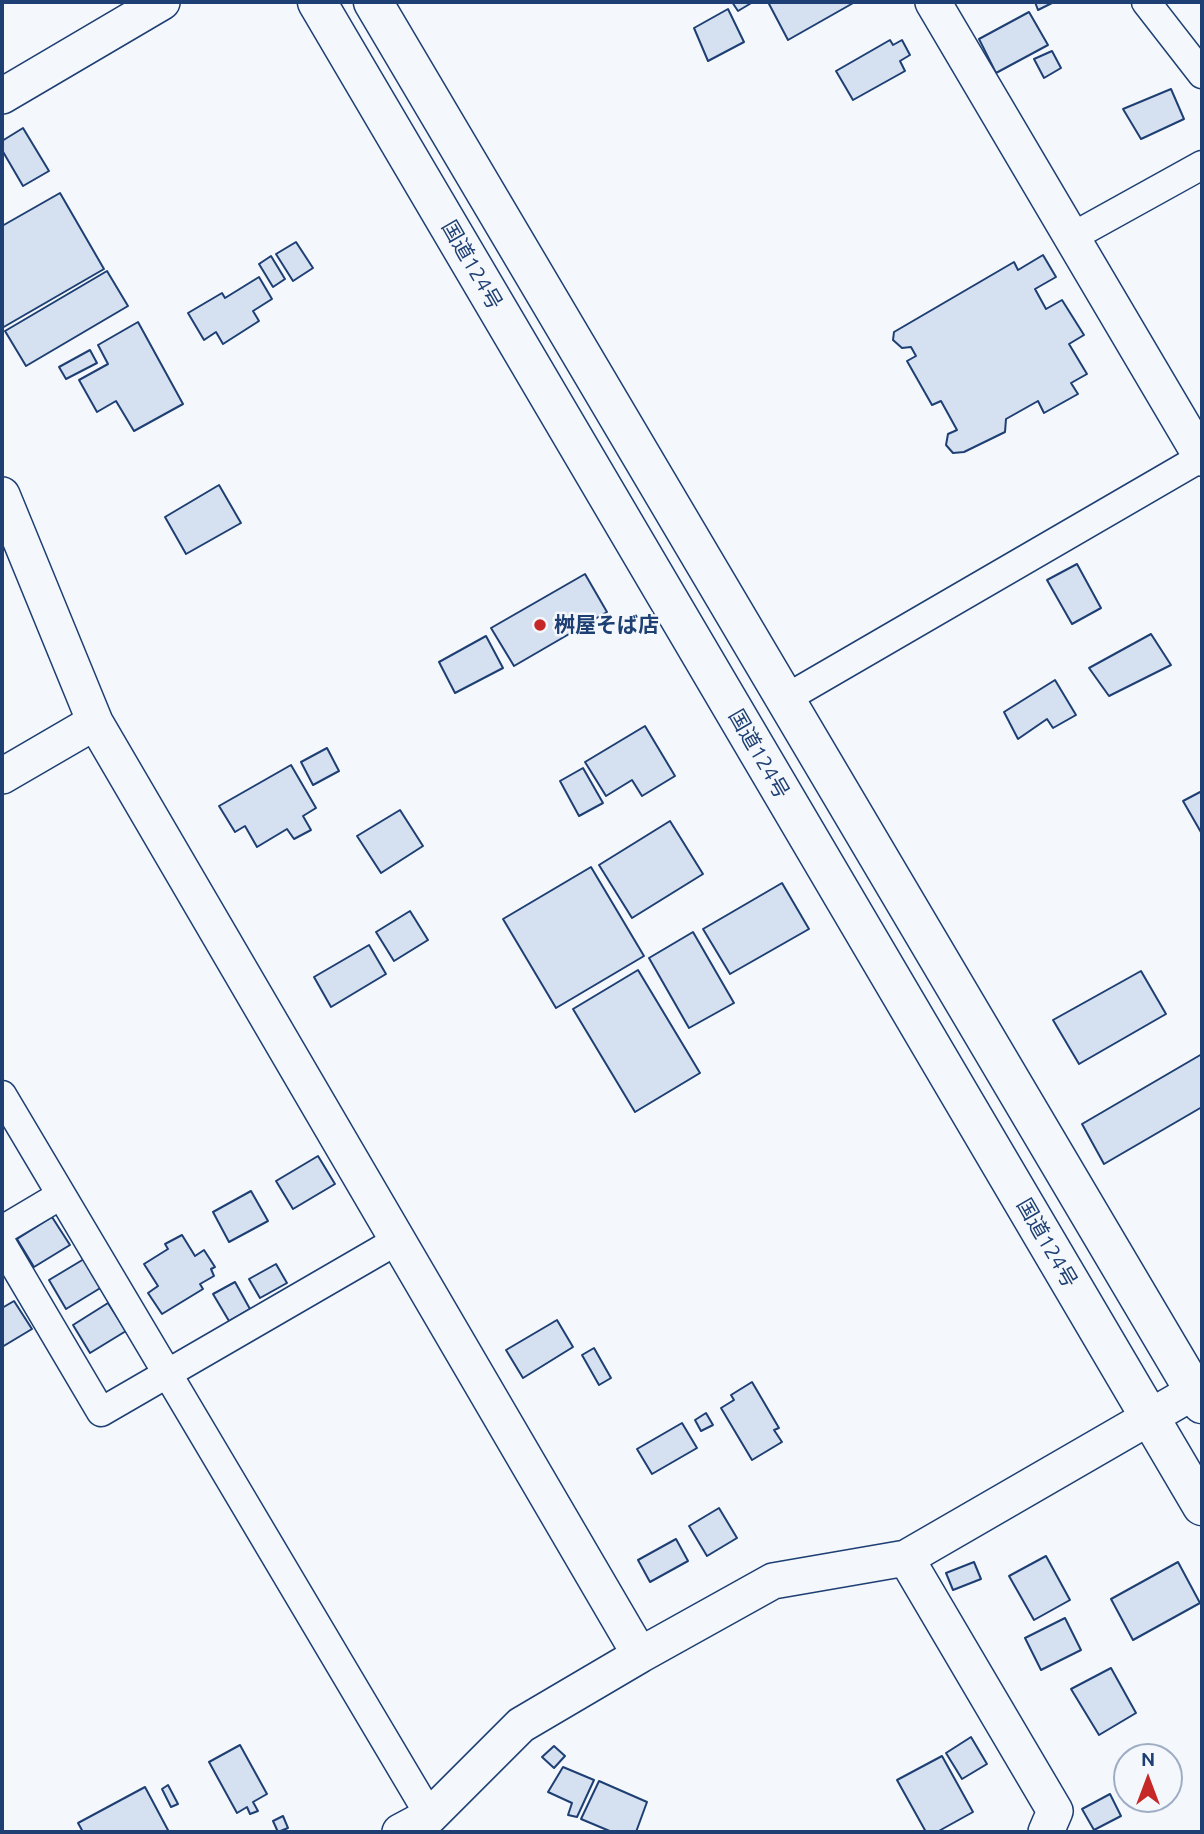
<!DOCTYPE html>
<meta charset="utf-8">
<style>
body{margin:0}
#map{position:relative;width:1204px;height:1834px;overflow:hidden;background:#f4f7fb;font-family:Ubuntu,sans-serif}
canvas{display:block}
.frame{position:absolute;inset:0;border:4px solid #1d3f73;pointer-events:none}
.north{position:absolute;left:1113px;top:1743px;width:70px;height:70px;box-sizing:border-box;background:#f4f7fb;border:2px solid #9eadc5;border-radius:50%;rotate:0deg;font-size:19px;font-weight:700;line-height:28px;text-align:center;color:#1d3f73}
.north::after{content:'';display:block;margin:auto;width:24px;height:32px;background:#c62828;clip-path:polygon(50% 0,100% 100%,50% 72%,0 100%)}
</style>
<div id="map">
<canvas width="1204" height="1834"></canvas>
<div class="frame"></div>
<div class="north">N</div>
</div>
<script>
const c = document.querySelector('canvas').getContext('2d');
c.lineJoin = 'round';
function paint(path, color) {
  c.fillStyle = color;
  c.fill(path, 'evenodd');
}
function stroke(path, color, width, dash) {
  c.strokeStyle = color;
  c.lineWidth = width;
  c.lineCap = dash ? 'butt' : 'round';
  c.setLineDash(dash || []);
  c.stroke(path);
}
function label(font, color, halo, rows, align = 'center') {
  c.font = font + ' Ubuntu,"Noto Sans JP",sans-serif';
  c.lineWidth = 5;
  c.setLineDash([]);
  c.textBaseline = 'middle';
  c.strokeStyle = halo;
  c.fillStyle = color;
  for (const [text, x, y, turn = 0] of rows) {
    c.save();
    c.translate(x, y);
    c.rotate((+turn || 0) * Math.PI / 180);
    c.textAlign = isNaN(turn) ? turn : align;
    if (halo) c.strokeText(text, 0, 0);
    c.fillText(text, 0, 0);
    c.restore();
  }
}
const building = new Path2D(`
 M732,2H753L738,11Z
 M768,2H855L788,40Z
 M1035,2H1054L1038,10Z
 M728,9L744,42L708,61L694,28Z
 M1029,12L1048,45L996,73L979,39Z
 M890,40L893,45L902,40L910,55L900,61L905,71L853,100L836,71Z
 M1052,51L1061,68L1044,78L1034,59Z
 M1171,89L1184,119L1141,139L1123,109Z
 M23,128L49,171L23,186L2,150V141Z
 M60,193L104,269L2,328V226Z
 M296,242L313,268L293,281L276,254Z
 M1043,255L1056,277L1035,289L1046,309L1062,300L1084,335L1069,344L1087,374L1071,383L1078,394L1044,413L1038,401L1006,419L1005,432L964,452L953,453L946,445L948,434L957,430L941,401L932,405L907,361L916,356L911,347L902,348L893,340L894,332L1014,262L1018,270Z
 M271,256L285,279L273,287L259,264Z
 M107,271L128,306L26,366L5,331Z
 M259,277L272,299L253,311L259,321L223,344L216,332L204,340L188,313L222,293L225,298Z
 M138,322L183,404L134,431L116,401L97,412L79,380L108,364L98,345Z
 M90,350L97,363L66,379L59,367Z
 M219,485L241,523L186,554L165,517Z
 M1077,564L1101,608L1072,624L1047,580Z
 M585,574L607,612L514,666L491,628Z
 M1151,634L1171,665L1109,696L1089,668Z
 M486,636L503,668L455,693L439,662Z
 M1055,680L1076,715L1053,728L1047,719L1018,739L1004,712Z
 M645,726L675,776L642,796L632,780L606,796L585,762Z
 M327,748L339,771L313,785L301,762Z
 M291,765L316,808L303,816L311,830L294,839L287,829L257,847L245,826L235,832L219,806Z
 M583,768L603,803L579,816L560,781Z
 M1202,791V834L1183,801Z
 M400,810L423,846L381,873L357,836Z
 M670,821L703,874L632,918L599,865Z
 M591,867L644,956L556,1008L503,919Z
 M782,883L809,929L730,974L703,929Z
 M410,911L428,940L394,961L376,932Z
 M693,932L734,1003L689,1028L649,958Z
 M369,945L386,974L331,1007L314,977Z
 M638,970L700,1073L635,1112L573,1009Z
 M1141,971L1166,1014L1079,1064L1053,1020Z
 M1202,1054V1107L1104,1164L1082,1124Z
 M318,1156L335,1184L293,1209L276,1181Z
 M251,1191L268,1221L229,1242L213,1212Z
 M52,1217L70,1245L34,1267L17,1239Z
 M182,1235L195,1256L204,1250L215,1267L211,1269L214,1276L200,1284L203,1289L162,1314L148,1293L158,1286L144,1264L168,1249L165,1244Z
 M84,1259L102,1287L66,1309L49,1280Z
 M276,1264L287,1283L260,1298L249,1279Z
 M235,1282L250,1309L229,1321L213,1294Z
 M14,1301L32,1329L2,1347V1308Z
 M108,1303L126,1331L90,1353L73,1325Z
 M557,1320L573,1347L523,1378L506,1350Z
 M594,1348L611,1378L599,1385L582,1355Z
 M752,1382L779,1428L774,1430L782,1442L752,1460L721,1408L734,1400L731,1395Z
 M706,1413L713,1425L701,1431L695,1420Z
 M682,1423L697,1448L652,1474L637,1449Z
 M719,1508L737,1538L707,1556L689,1526Z
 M676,1539L688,1561L650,1582L638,1560Z
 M1046,1556L1070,1600L1034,1620L1009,1576Z
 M974,1562L981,1579L953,1590L946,1573Z
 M1178,1562L1200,1603L1133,1640L1111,1599Z
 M1065,1618L1081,1650L1041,1670L1025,1638Z
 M1111,1668L1136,1713L1099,1735L1071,1689Z
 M971,1737L987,1764L962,1779L946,1753Z
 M240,1745L267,1794L253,1802L258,1811L250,1814L247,1807L237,1813L209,1762Z
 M554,1746L565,1756L554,1768L542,1757Z
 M942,1756L973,1812L937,1832H926L897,1780Z
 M563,1767L594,1780L577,1817L568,1815L572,1803L548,1792Z
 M1169,1767L1178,1784L1169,1789Z
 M599,1781L647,1802L636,1832H612L581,1819Z
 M168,1785L178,1804L171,1807L162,1789Z
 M145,1787L169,1832H83L78,1823Z
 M1110,1794L1121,1816L1094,1830L1082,1809Z
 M283,1816L288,1828L278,1832L273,1821Z`);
paint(building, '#d5e0f0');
stroke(building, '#1d3f73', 2);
const minor = new Path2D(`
 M1146,2L1202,74
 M1072,237L1202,165
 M785,699L1202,457
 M2,1095L430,1816
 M2,1230L61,1195
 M2,1244L101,1412L398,1240`);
const tertiary = new Path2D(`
 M933,2L1202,458
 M2,96L162,2
 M2,495L95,722L640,1655
 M2,776L95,722
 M906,1558L1055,1811L1046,1832
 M400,1832L430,1816L521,1725L640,1655L773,1581L906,1558L1202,1387`);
const trunk = new Path2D(`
 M317,2L1202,1506
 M373,2L1202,1404`);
stroke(minor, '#1d3f73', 31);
stroke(tertiary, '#1d3f73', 38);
stroke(trunk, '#1d3f73', 41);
stroke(minor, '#f4f7fb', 28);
stroke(tertiary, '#f4f7fb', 35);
stroke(trunk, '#f4f7fb', 38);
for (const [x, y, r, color] of [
 [540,625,7,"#c62828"]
]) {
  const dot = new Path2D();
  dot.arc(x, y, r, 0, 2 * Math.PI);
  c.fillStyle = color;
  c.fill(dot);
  stroke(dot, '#f4f7fb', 2.5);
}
label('21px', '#1d3f73', '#f4f7fb', [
 ["国道124号",472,265,60],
 ["国道124号",759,754,60],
 ["国道124号",1047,1243,60]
]);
label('bold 21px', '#1d3f73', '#f4f7fb', [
 ["桝屋そば店",554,625]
], 'left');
</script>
